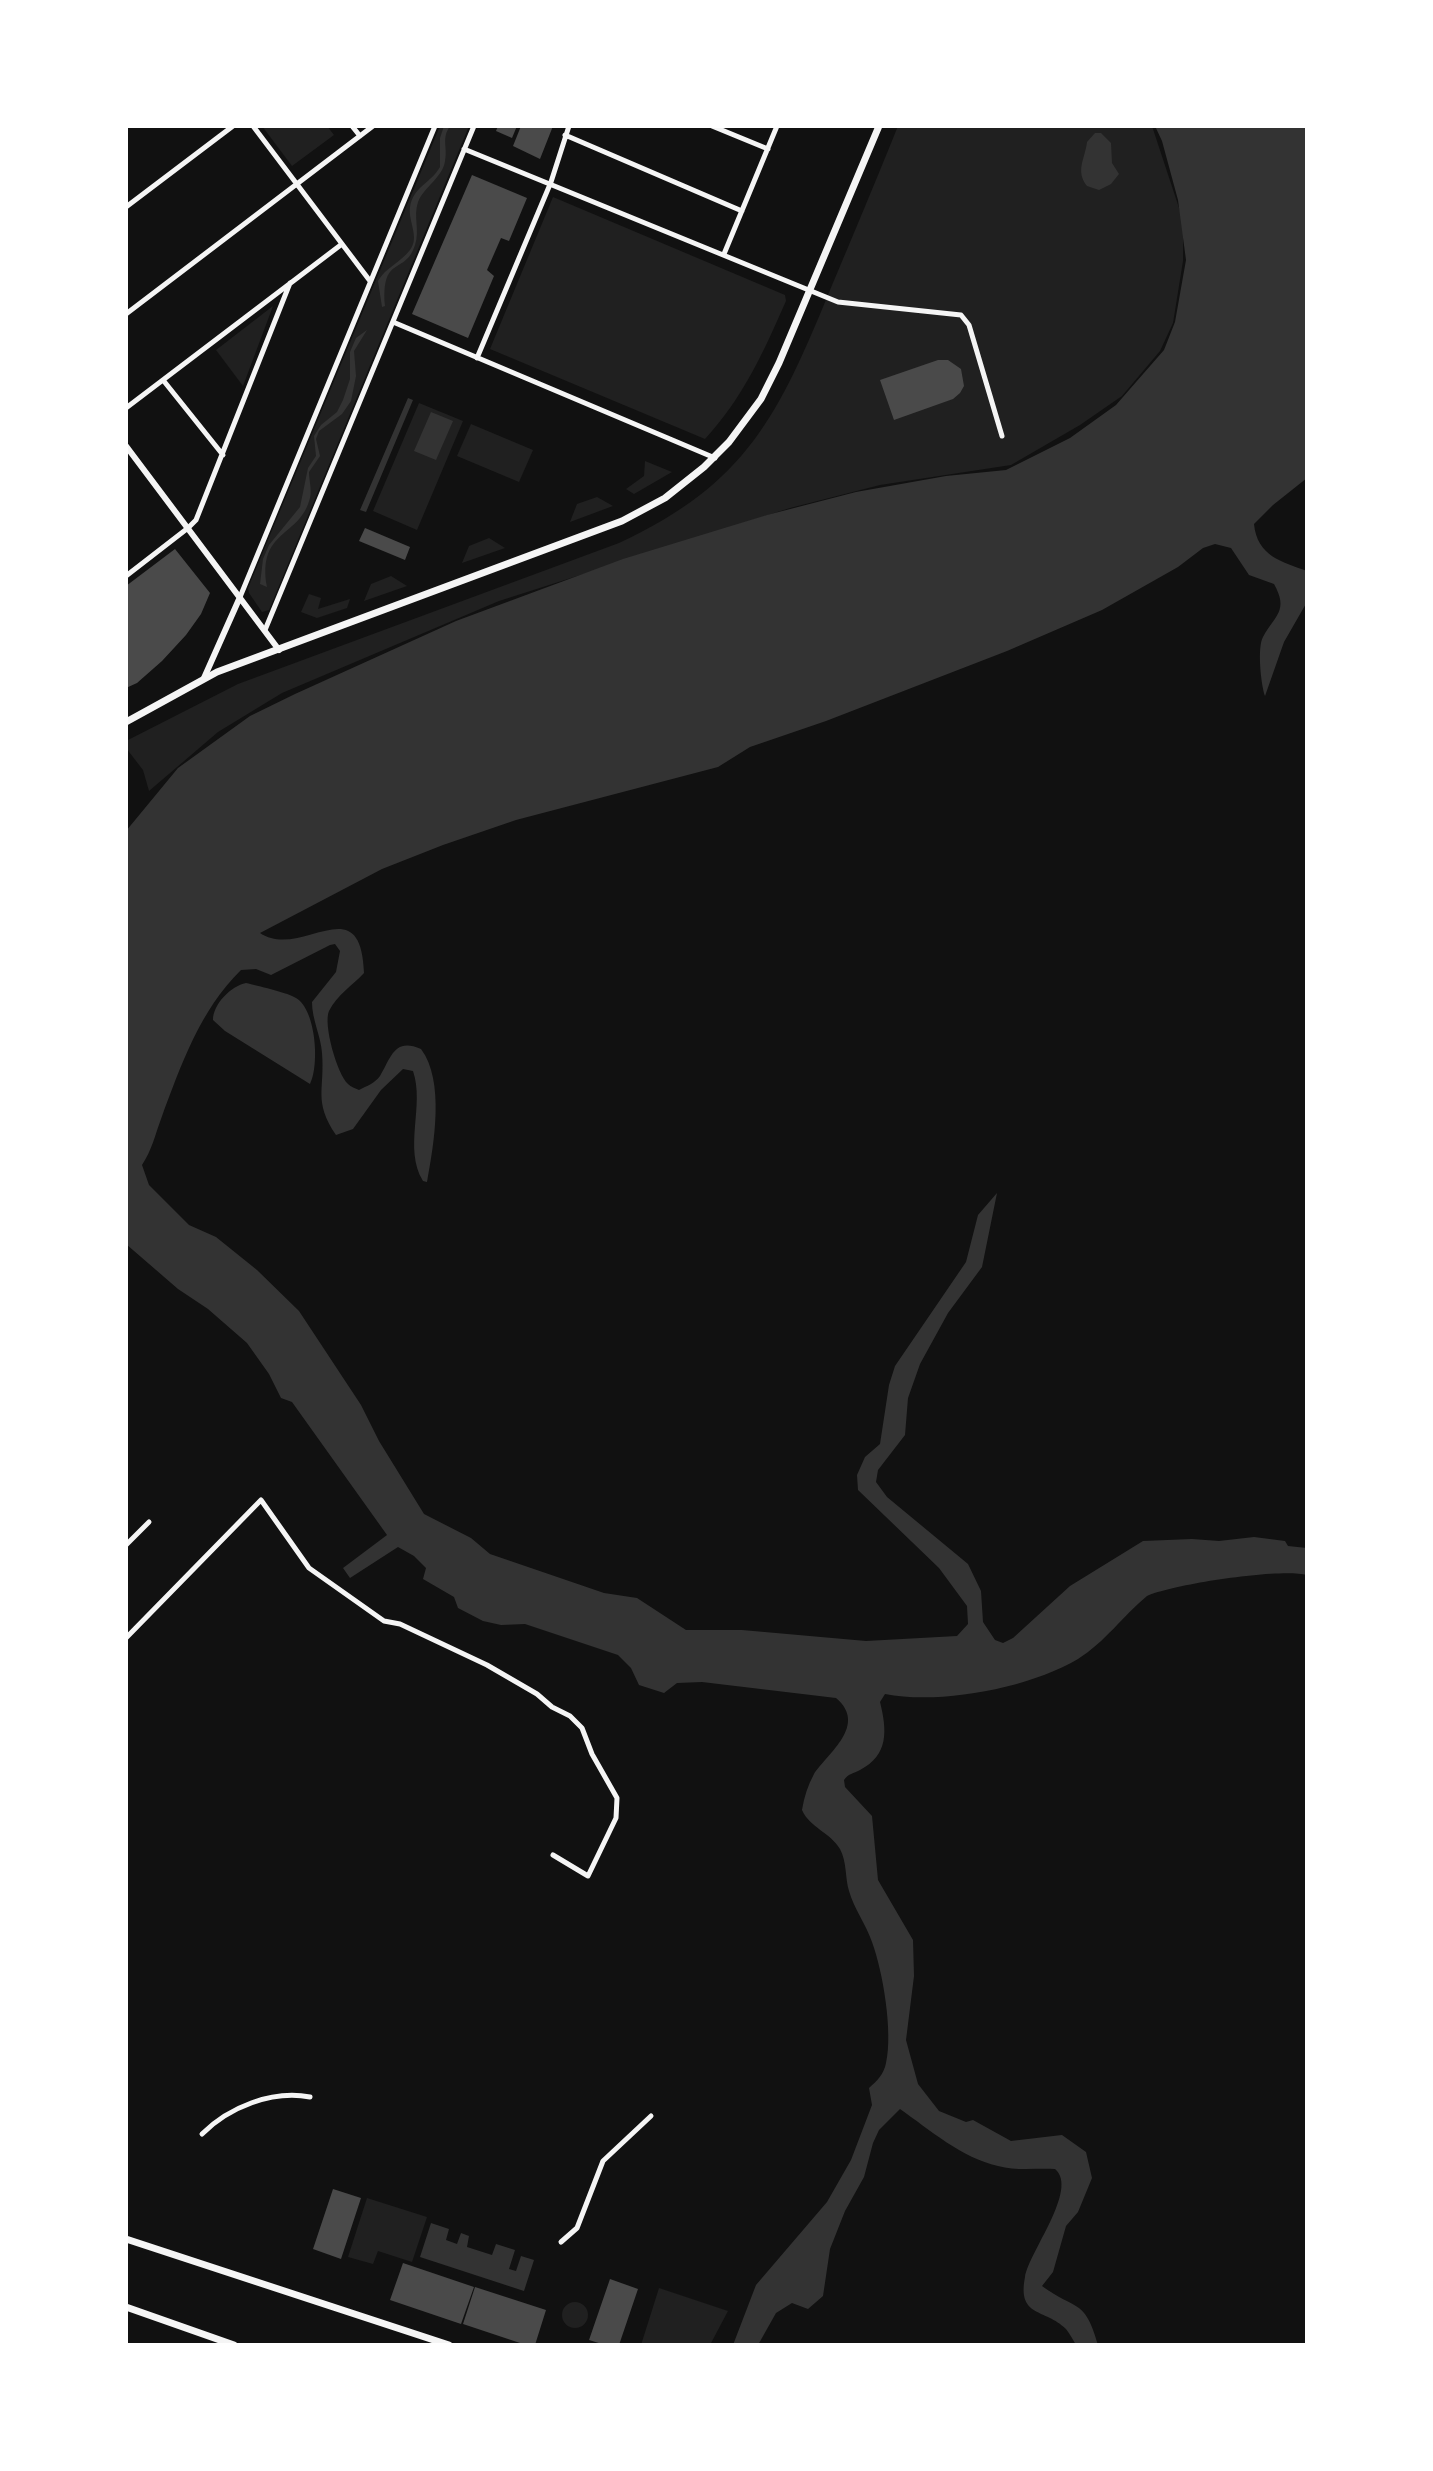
<!DOCTYPE html>
<style>
body{margin:0}
#map{position:relative;width:1433px;height:2471px;overflow:hidden;background:#111;font-family:"DM Sans",sans-serif}
canvas{display:block}
.frame{position:absolute;inset:0;border:128px solid #fff;pointer-events:none}
</style>
<div id="map">
<canvas width="1433" height="2471"></canvas>
<div class="frame"></div>
</div>
<script>
const c = document.querySelector('canvas').getContext('2d');
c.lineJoin = 'round';
function paint(path, color) {
  c.fillStyle = color;
  c.fill(path, 'evenodd');
}
function stroke(path, color, width, dash) {
  c.strokeStyle = color;
  c.lineWidth = width;
  c.lineCap = dash ? 'butt' : 'round';
  c.setLineDash(dash || []);
  c.stroke(path);
}
paint(new Path2D(`
 M262,126H327L334,135L292,166Z
 M440,126H469L269,610L262,612L249,593L248,588Z
 M898,126H1152L1183,220V261L1173,323L1160,351L1122,396L1080,425L1011,465L880,485L790,508L499,601L282,693L218,732L149,791L143,770L126,748V741L238,684L619,543C747,484 779,414 830,290C853,235 876,181 898,126Z
 M553,197L785,295L786,301C764,351 743,398 705,439L490,349Z
 M273,306L243,386L216,350Z
 M419,403L463,421L417,530L373,511Z
 M471,424L533,450L519,482L457,456Z
 M645,461L672,472L634,494L626,489L644,476Z
 M597,497L613,506L570,522L577,504Z
 M489,538L505,548L462,563L469,546Z
 M391,576L407,586L364,601L371,584Z
 M309,594L321,598L318,609L350,599L347,608L317,618L301,612Z
 M367,2198L427,2217L412,2262L378,2251L373,2264L348,2257Z
 M659,2288L728,2311L710,2345H641Z
 M562 2315a13 13 0 1 1 26 0a13 13 0 1 1-26 0Z`), '#202020');
paint(new Path2D(`
 M444,126H450C441,139 448,147 445,161C443,177 424,187 418,202C413,217 420,230 415,245C405,276 381,254 385,306L382,307L378,281C385,268 401,262 410,250C420,237 408,222 410,207C413,187 431,183 440,167V138Z
 M1155,126H1307V478L1273,505L1254,524C1257,556 1282,562 1307,571V602L1284,642L1265,696C1261,685 1257,647 1263,637C1275,615 1289,611 1274,584L1249,575L1231,548L1215,544L1203,548L1178,567L1102,610L1007,651L826,721L750,747L718,767L516,820L443,845L382,869L260,933C301,961 361,885 364,973C353,985 337,995 329,1011C323,1024 337,1074 348,1084C351,1087 355,1088 359,1090C367,1086 375,1083 380,1076C391,1058 394,1037 421,1049C445,1081 434,1144 427,1182L423,1181C403,1148 425,1106 413,1071L403,1069L381,1090L353,1129L336,1135C313,1101 325,1090 322,1053C321,1036 312,1020 312,1002L336,972L340,951L335,944L330,945L271,975L256,969L241,970C200,1010 181,1065 161,1119C155,1135 152,1150 142,1165L149,1185L189,1225L216,1237L257,1270L299,1311L361,1405L379,1441L424,1514L471,1538L490,1554L604,1593L637,1598L686,1630H742L866,1641L957,1636L968,1624L967,1606L939,1568L858,1490L857,1475L865,1457L880,1444L889,1385L895,1366L966,1262L978,1215L997,1193L982,1267L948,1313L920,1364L908,1398L905,1435L878,1470L876,1482L887,1497L968,1564L981,1591L983,1622L995,1640L1003,1643L1013,1638L1070,1586L1143,1541L1192,1539L1219,1541L1254,1537L1285,1541L1288,1546L1307,1548V1575C1280,1568 1174,1584 1147,1596C1124,1615 1104,1643 1078,1659C1029,1688 940,1705 885,1694L880,1702C887,1730 889,1755 860,1770C853,1774 849,1773 844,1780L845,1787L872,1816L878,1880L913,1940L914,1976L906,2040L918,2084L939,2111L966,2122L973,2120L1011,2141L1062,2135L1086,2152L1092,2178L1078,2212L1066,2226L1053,2272L1042,2286C1076,2311 1085,2298 1098,2345H1076C1073,2340 1070,2334 1066,2329C1045,2308 1017,2318 1025,2277C1029,2252 1079,2189 1055,2169C1036,2168 1016,2171 998,2166C962,2158 930,2130 900,2109L879,2130L873,2143L864,2177L845,2211L830,2249L823,2296L808,2309L792,2303L776,2313L758,2345H733L756,2285L827,2202L851,2160L872,2105L869,2088C877,2081 884,2074 886,2063C893,2032 883,1972 872,1942C866,1924 854,1909 849,1891C845,1878 847,1862 840,1849C830,1832 810,1828 802,1810C804,1797 808,1785 814,1774C828,1753 868,1725 836,1698L702,1682L677,1683L664,1693L639,1685L631,1668L618,1655L525,1624L501,1625L483,1621L458,1608L454,1597L423,1579L426,1568L414,1556L398,1547L350,1578L343,1568L387,1535L292,1402L281,1398L269,1374L247,1343L208,1309L178,1289L126,1244V831L178,768L250,716L295,694L456,621L623,559L767,515L856,492L946,476L1006,470L1070,438L1116,405L1164,350L1175,322L1186,260L1178,200L1162,141Z
 M1095,133H1101L1111,143L1112,163L1119,174L1111,184L1099,190L1087,186C1075,171 1085,159 1087,142Z
 M367,330L354,351L356,376L351,401L342,414L319,431L316,439L320,456L309,472C309,481 312,489 310,498C300,538 257,529 267,587L260,584L263,559L269,545L300,507L308,468L316,456L314,436L321,425L337,412L343,400L350,379V352L356,338Z
 M408,398L413,400L366,512L360,510Z
 M431,412L453,421L436,460L414,451Z
 M246,983C258,986 285,992 294,997C316,1006 320,1065 310,1084L225,1031L213,1020C213,1004 231,986 246,983Z
 M431,2223L449,2229L446,2240L457,2244L461,2233L469,2236L467,2247L492,2255L496,2244L515,2250L509,2269L516,2271L521,2256L534,2260L524,2291L420,2257Z`), '#333');
paint(new Path2D(`
 M498,126H517L512,138L496,131Z
 M521,126H553L540,159L513,146Z
 M472,175L527,198L509,241L501,238L487,270L494,276L468,338L412,314Z
 M938,360H948L961,369L964,386L960,393L953,399L894,420L880,380Z
 M365,528L410,547L405,560L359,541Z
 M175,549L210,593L201,614L186,635L162,661L137,683L126,688V586Z
 M333,2189L361,2198L341,2259L313,2249Z
 M403,2263L474,2287L461,2324L390,2300Z
 M610,2279L638,2289L619,2345H605L589,2340Z
 M475,2287L546,2310L535,2345H526L463,2324Z`), '#4a4a4a');
stroke(new Path2D(`
 M253,126L370,281
 M352,126L360,136
 M712,126L768,149
 M565,135L742,211
 M464,149L838,302L961,315L969,325L1002,436
 M126,207L233,126
 M724,254L777,126
 M126,314L373,126
 M393,322L715,458
 M477,358L551,182L569,126
 M163,380L223,455
 M126,408L342,244
 M126,576L188,528L196,520L290,283
 M240,597L435,126
 M265,630L474,126
 M126,1545L149,1522
 M126,1638L261,1500L309,1568L384,1621L400,1624L487,1665L537,1694L552,1707L570,1716L582,1728L592,1754L617,1798L616,1818L588,1876L553,1855
 M202,2134C229,2107 272,2090 310,2097
 M561,2242L577,2228L603,2161L651,2116`), '#f5f5f5', 5);
stroke(new Path2D(`
 M126,446L279,650
 M204,678L240,597`), '#f5f5f5', 6);
stroke(new Path2D(`
 M126,722L217,672L622,521L665,498L704,467L729,442L761,399L779,363L879,126`), '#f5f5f5', 7);
stroke(new Path2D(`
 M126,2239L449,2345
 M126,2307L234,2345`), '#f5f5f5', 7);
</script>
